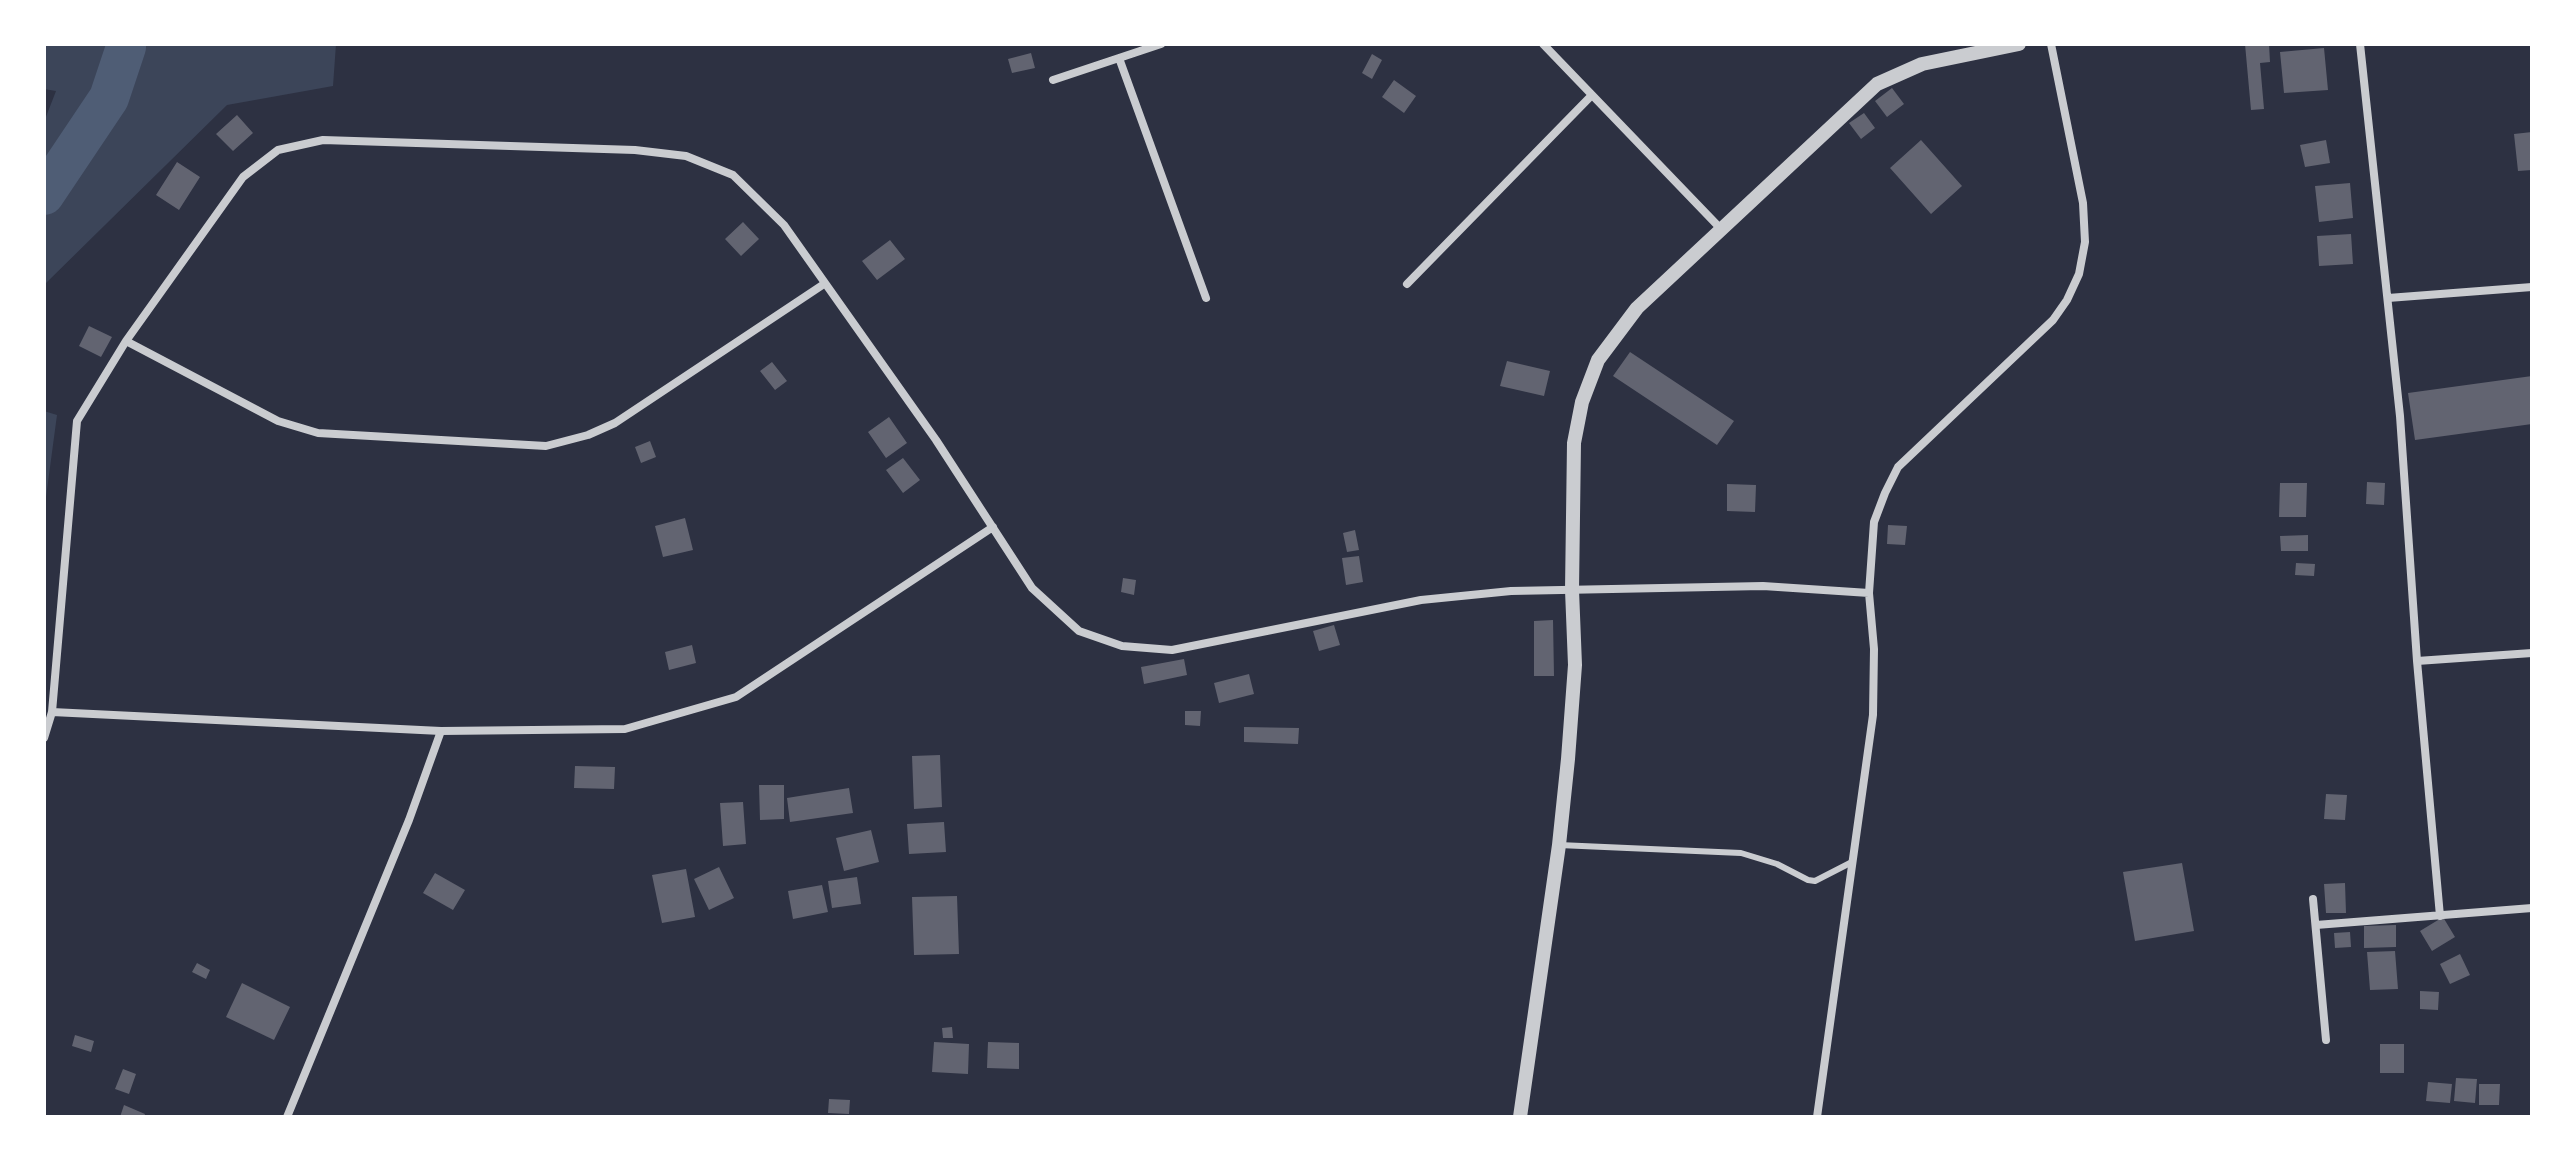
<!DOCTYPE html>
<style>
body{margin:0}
#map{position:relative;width:2576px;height:1161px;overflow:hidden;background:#2d3142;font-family:"Roboto Condensed",sans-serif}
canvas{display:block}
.frame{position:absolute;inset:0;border:46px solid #fff;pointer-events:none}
</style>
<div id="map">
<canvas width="2576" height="1161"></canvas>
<div class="frame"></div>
</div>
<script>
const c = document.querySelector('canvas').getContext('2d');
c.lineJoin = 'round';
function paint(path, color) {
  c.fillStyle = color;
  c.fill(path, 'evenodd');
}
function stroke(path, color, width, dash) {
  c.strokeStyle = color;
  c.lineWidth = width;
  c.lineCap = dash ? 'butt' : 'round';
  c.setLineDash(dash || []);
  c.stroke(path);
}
paint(new Path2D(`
 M44,44H336L333,86L227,105L44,285V122L56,91L44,89Z
 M44,411L57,415L44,512Z`), '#3c4559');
stroke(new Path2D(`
 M44,195L109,98L126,47L125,44`), '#4f5d75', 40);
paint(new Path2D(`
 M2245,44H2269L2270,62L2260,63L2264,109L2251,110Z
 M2324,48L2328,90L2284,93L2280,52Z
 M1031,53L1035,68L1012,73L1008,59Z
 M1372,54L1382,60L1372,79L1362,73Z
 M1394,80L1416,96L1404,113L1382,97Z
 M1892,88L1904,104L1887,117L1875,101Z
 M1864,113L1875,128L1861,139L1849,123Z
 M237,115L253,133L233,151L216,134Z
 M2532,132V170L2518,171L2514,134Z
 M1921,140L1962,186L1931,214L1890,168Z
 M2326,140L2330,163L2305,167L2300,145Z
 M177,162L200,177L179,210L156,195Z
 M2350,183L2353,218L2319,222L2315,186Z
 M743,222L759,239L741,256L725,239Z
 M2351,234L2353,264L2319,266L2317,236Z
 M890,240L905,259L877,280L862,261Z
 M89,326L112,337L101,357L79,346Z
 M1630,352L1734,421L1717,445L1613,376Z
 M1507,361L1550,371L1544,396L1500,386Z
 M772,362L787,381L775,390L760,371Z
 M2532,376V424L2415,440L2408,393Z
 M889,417L907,443L886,458L868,432Z
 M650,441L656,457L641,463L635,447Z
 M903,458L920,480L903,493L886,470Z
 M2367,482L2385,483L2384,505L2366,504Z
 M2280,483H2307L2306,517H2279Z
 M1727,484L1756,485L1755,512L1727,511Z
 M685,518L693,550L663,557L655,526Z
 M1888,525L1907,526L1905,545L1887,544Z
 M1355,530L1359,550L1347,552L1343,533Z
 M2308,535V551H2281L2280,536Z
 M1359,556L1363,582L1346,585L1342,558Z
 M2296,563L2315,564L2314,576L2295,575Z
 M1123,578L1136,580L1134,595L1121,592Z
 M1553,620L1554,676H1534V621Z
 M1334,625L1340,645L1319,651L1313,631Z
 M692,645L696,663L669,670L665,652Z
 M1184,659L1187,675L1144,684L1141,667Z
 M1249,674L1254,694L1219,703L1214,683Z
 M1185,711H1201L1200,726L1185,725Z
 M1244,727L1299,728L1298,744L1244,742Z
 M940,755L942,807L914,809L912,756Z
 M575,766L615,767L614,789L574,788Z
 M759,785H784V819L760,820Z
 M849,788L853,813L790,822L787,798Z
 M2326,794L2347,795L2345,820L2324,819Z
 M743,802L746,844L723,846L720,803Z
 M944,822L946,852L909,854L907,824Z
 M871,830L879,862L844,871L836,838Z
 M2182,863L2194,931L2135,941L2123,872Z
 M719,867L734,898L709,910L694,879Z
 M686,869L695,917L662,923L652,875Z
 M435,873L465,890L453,910L423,893Z
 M857,877L861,904L832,908L828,881Z
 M2345,883L2346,913H2326L2324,884Z
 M822,885L828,912L793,919L788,891Z
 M957,896L959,954L914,955L912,897Z
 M2443,917L2455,937L2432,951L2420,931Z
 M2396,925V947L2364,948V926Z
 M2350,932L2351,947L2335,948L2334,933Z
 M2395,951L2398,989L2370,990L2367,952Z
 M2460,954L2470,975L2450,984L2440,964Z
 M197,963L210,970L206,979L192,972Z
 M242,983L290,1007L274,1040L226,1017Z
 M2420,991L2439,992L2438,1010L2420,1009Z
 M952,1027L953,1038H943L942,1028Z
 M75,1035L94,1041L91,1052L72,1046Z
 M934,1042L969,1044L968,1074L932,1072Z
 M988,1042L1019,1043V1069L987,1068Z
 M2380,1044H2404V1073H2380Z
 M123,1069L136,1074L129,1094L115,1089Z
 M2456,1078L2477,1079L2475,1103L2454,1101Z
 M2428,1082L2452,1084L2450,1103L2426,1101Z
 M2479,1084H2500L2499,1105H2479Z
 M829,1099L850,1100L849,1114L828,1113Z
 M124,1105L145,1114L144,1117H120Z`), '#626471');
stroke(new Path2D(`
 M1559,845L1741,853L1777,864L1808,880L1815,881L1852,862`), '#caccd0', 6);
stroke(new Path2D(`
 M1543,44L1721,229
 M2360,44L2400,416L2417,661L2440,916
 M1119,58L1206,298
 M1053,80L1161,44
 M1407,284L1592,95
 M2388,298L2532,287
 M126,341L278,421L318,433L546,446L588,435L615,423L824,284
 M2417,661L2532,653
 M52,712L441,731L625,729L736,697L993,527
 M44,738L52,712L77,421L126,341L243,177L278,150L323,140L635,150L686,156L733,175L784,225L936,440L1032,588L1079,631L1122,646L1172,650L1421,600L1511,591L1763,586L1869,593
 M2313,899L2326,1040
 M2316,925L2532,908
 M287,1117L409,820L441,731
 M1817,1117L1873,715L1874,649L1869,593L1874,522L1885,493L1898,467L2053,320L2067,300L2079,274L2085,242L2083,203L2051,44`), '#caccd0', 8);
stroke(new Path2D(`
 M1520,1117L1559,845L1568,759L1575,665L1572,590L1574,443L1582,402L1598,360L1637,308L1877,84L1922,64L2019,44`), '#caccd0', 14);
</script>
